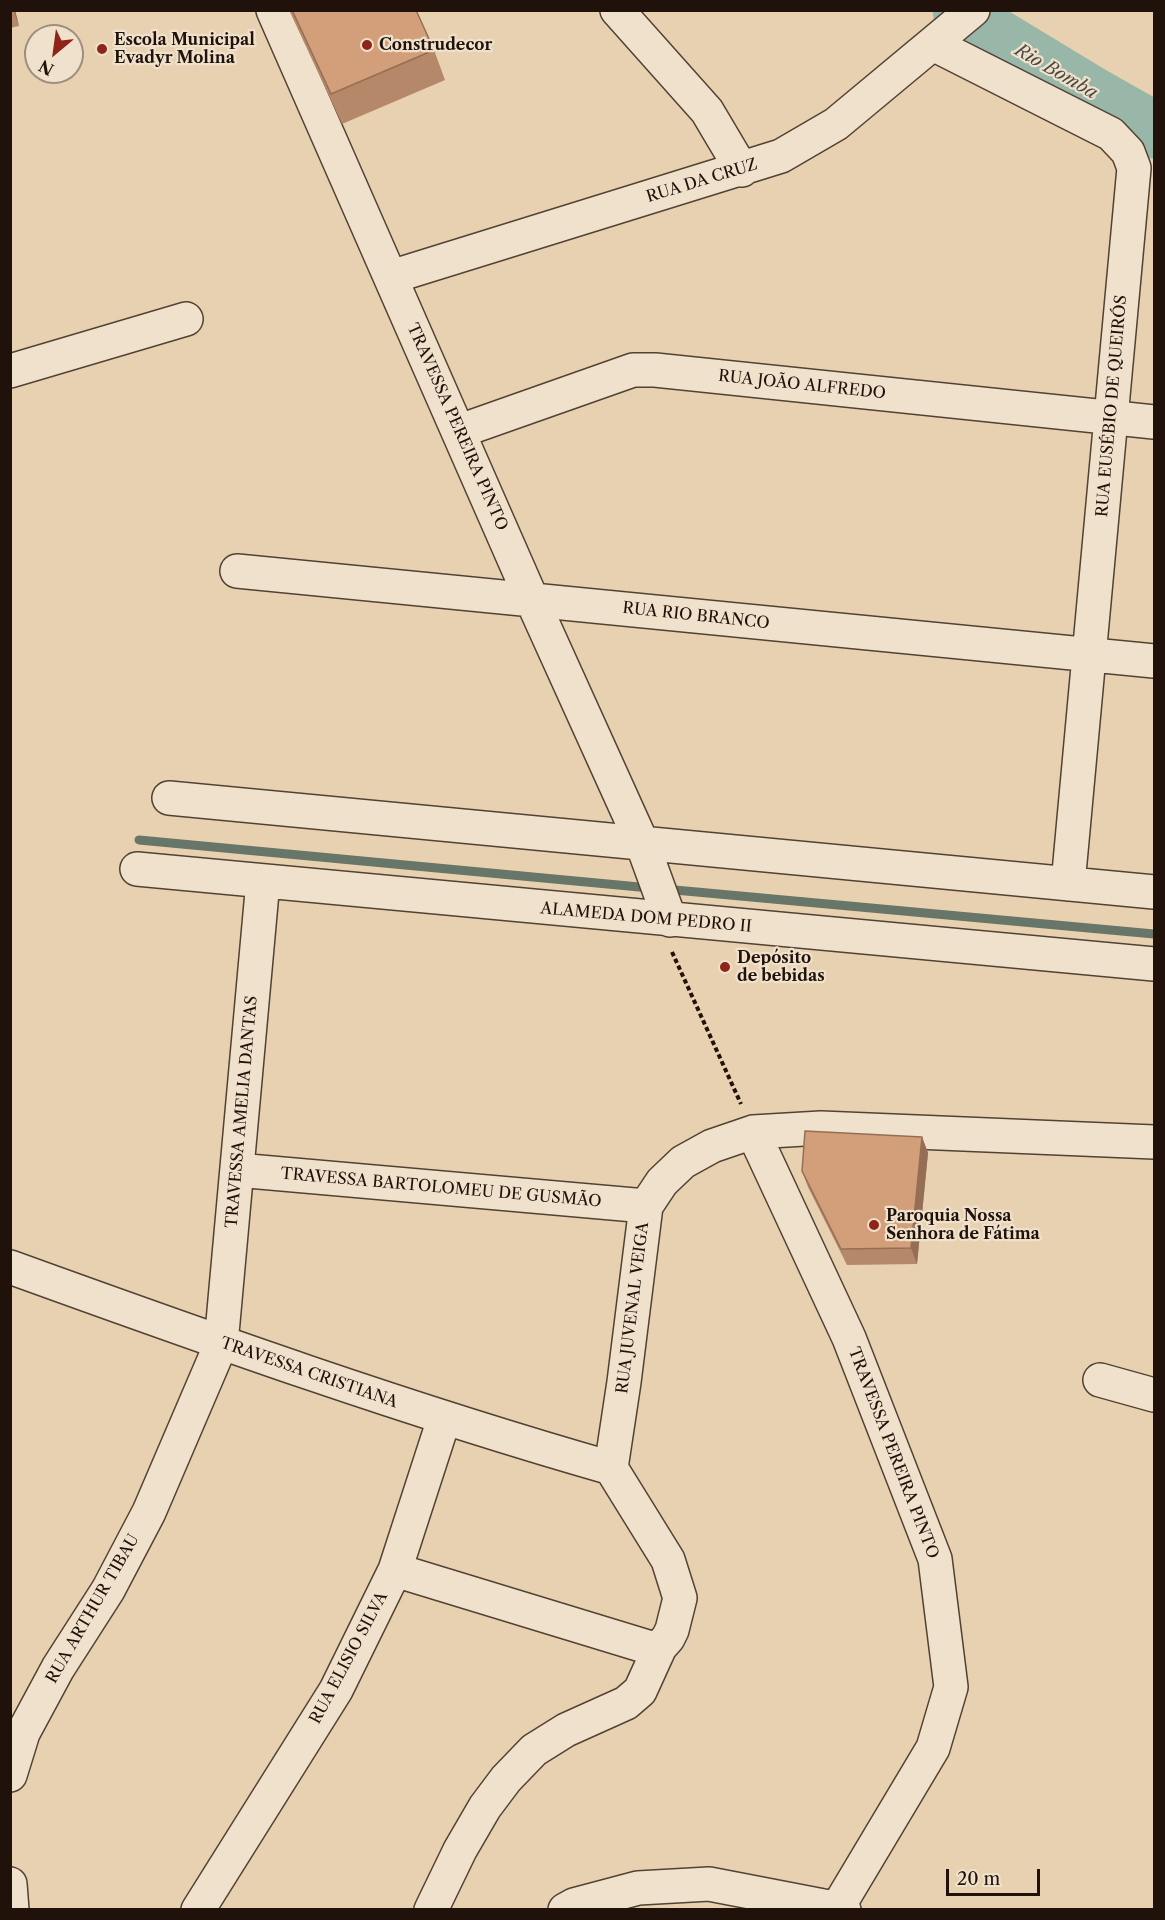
<!DOCTYPE html>
<meta charset="utf-8">
<style>
body{margin:0}
#map{position:relative;width:1165px;height:1920px;overflow:hidden;background:#e8d1b0;font-family:"Libre Caslon Text",serif}
canvas{display:block}
.frame{position:absolute;inset:0;border:12px solid #20120a;pointer-events:none}
.north{position:absolute;left:24px;top:24px;width:60px;height:60px;box-sizing:border-box;background:#f0e1cc;border:2px solid #9d8e7e;border-radius:50%;rotate:209deg;font-size:16px;font-weight:700;line-height:24px;text-align:center;color:#20120a}
.north::after{content:'';display:block;margin:auto;width:21px;height:27px;background:#8f2418;clip-path:polygon(50% 0,100% 100%,50% 72%,0 100%)}
.scale{position:absolute;left:946px;top:1869px;width:94px;height:27px;box-sizing:border-box;border:3px solid #20120a;border-top:0;padding-left:8px;font-size:18px;line-height:21px;white-space:nowrap;color:#20120a;-webkit-text-stroke:4px #f0e1cc;paint-order:stroke}
</style>
<div id="map">
<canvas width="1165" height="1920"></canvas>
<div class="frame"></div>
<div class="north">N</div>
<div class="scale">20 m</div>
</div>
<script>
const c = document.querySelector('canvas').getContext('2d');
c.lineJoin = 'round';
function stroke(path, color, width, dash) {
  c.strokeStyle = color;
  c.lineWidth = width;
  c.lineCap = dash ? 'butt' : 'round';
  c.setLineDash(dash || []);
  c.stroke(path);
}
function paint(path, color) {
  c.fillStyle = color;
  c.fill(path, 'evenodd');
}
function label(font, color, halo, rows, align = 'center') {
  c.font = font + ' "Libre Caslon Text",serif';
  c.lineWidth = 4.5;
  c.setLineDash([]);
  c.textBaseline = 'middle';
  c.strokeStyle = halo;
  c.fillStyle = color;
  for (const [text, x, y, turn = 0] of rows) {
    c.save();
    c.translate(x, y);
    c.rotate((+turn || 0) * Math.PI / 180);
    c.textAlign = isNaN(turn) ? turn : align;
    if (halo) c.strokeText(text, 0, 0);
    c.fillText(text, 0, 0);
    c.restore();
  }
}
stroke(new Path2D(`
 M139,840L650,888
 M664,889L1154,934`), '#687569', 9);
stroke(new Path2D(`
 M961,10L983,29L1087,92L1154,130`), '#98b7a8', 57);
const minor = new Path2D(`
 M273,10L532,600L642,843L670,920
 M617,10L707,111L742,170
 M933,44L1111,134L1128,152L1134,168L1068,884
 M391,277L781,156L836,124L973,10
 M10,371L186,319
 M460,431L633,370H655L1154,422
 M237,571L1154,661
 M169,798L1154,892
 M137,869L1154,964
 M753,1132L849,1338L935,1559L951,1687L933,1748L838,1907V1910
 M237,1170L646,1206
 M10,1267C209,1339 408,1410 611,1468
 M1100,1380L1154,1395
 M395,1570L651,1648L660,1647L668,1638L672,1630L680,1598L668,1560L611,1468L624,1382L646,1206L662,1182L683,1162L712,1146L753,1132L821,1128L1154,1142
 M10,1775L23,1733L58,1668L108,1590L149,1512L221,1344L263,881
 M10,1884L12,1910
 M198,1910L336,1690L395,1570L444,1419
 M431,1910L460,1850L485,1807L506,1779L534,1750L566,1730L626,1703L640,1691L660,1647
 M565,1910L574,1905L638,1888L709,1884L844,1910`);
stroke(minor, '#524234', 36);
stroke(new Path2D(`
 M672,952L741,1104`), '#20120a', 4, [4.5, 3]);
stroke(minor, '#f0e1cc', 33);
paint(new Path2D(`
 M10,10H15L19,26L10,28Z
 M289,10H416L434,50L445,80L342,124Z
 M922,1137L928,1153L917,1264L847,1265L808,1187L802,1171Z`), '#b58869');
paint(new Path2D(`
 M13,10H15L19,26Z
 M922,1137L928,1153L917,1264L911,1248Z`), '#946f55');
const building = new Path2D(`
 M292,10H416L434,50L331,94Z
 M805,1131L922,1137L911,1248L841,1249L802,1171Z`);
paint(building, '#d39e7a');
stroke(building, '#946f55', 1.5);
for (const [x, y, r, color] of [
 [367,45,6,"#8f2418"],
 [102,49,6,"#8f2418"],
 [725,967,6,"#8f2418"],
 [874,1225,6,"#8f2418"]
]) {
  const dot = new Path2D();
  dot.arc(x, y, r, 0, 2 * Math.PI);
  c.fillStyle = color;
  c.fill(dot);
  stroke(dot, '#f0e1cc', 2);
}
label('bold 16px', '#20120a', '#f0e1cc', [
 ["Escola Municipal",114,40],
 ["Evadyr Molina",114,58],
 ["Construdecor",379,45],
 ["Depósito",737,958],
 ["de bebidas",737,976],
 ["Paroquia Nossa",886,1216],
 ["Senhora de Fátima",886,1234]
], 'left');
label('16px', '#20120a', '#f0e1cc', [
 ["RUA DA CRUZ",702,181,-17],
 ["RUA JOÃO ALFREDO",802,385,6],
 ["RUA EUSÉBIO DE QUEIRÓS",1112,406,-85],
 ["TRAVESSA PEREIRA PINTO",457,427,66],
 ["RUA RIO BRANCO",696,616,6],
 ["ALAMEDA DOM PEDRO II",646,918,5],
 ["TRAVESSA AMELIA DANTAS",242,1112,-85],
 ["TRAVESSA BARTOLOMEU DE GUSMÃO",441,1188,5],
 ["RUA JUVENAL VEIGA",633,1308,-83],
 ["TRAVESSA CRISTIANA",309,1373,19],
 ["TRAVESSA PEREIRA PINTO",893,1453,69],
 ["RUA ARTHUR TIBAU",93,1609,-60],
 ["RUA ELISIO SILVA",349,1658,-62]
]);
label('italic 18px', '#4a4c41', '#f0e1cc', [
 ["Rio Bomba",1056,72,30]
]);
</script>
